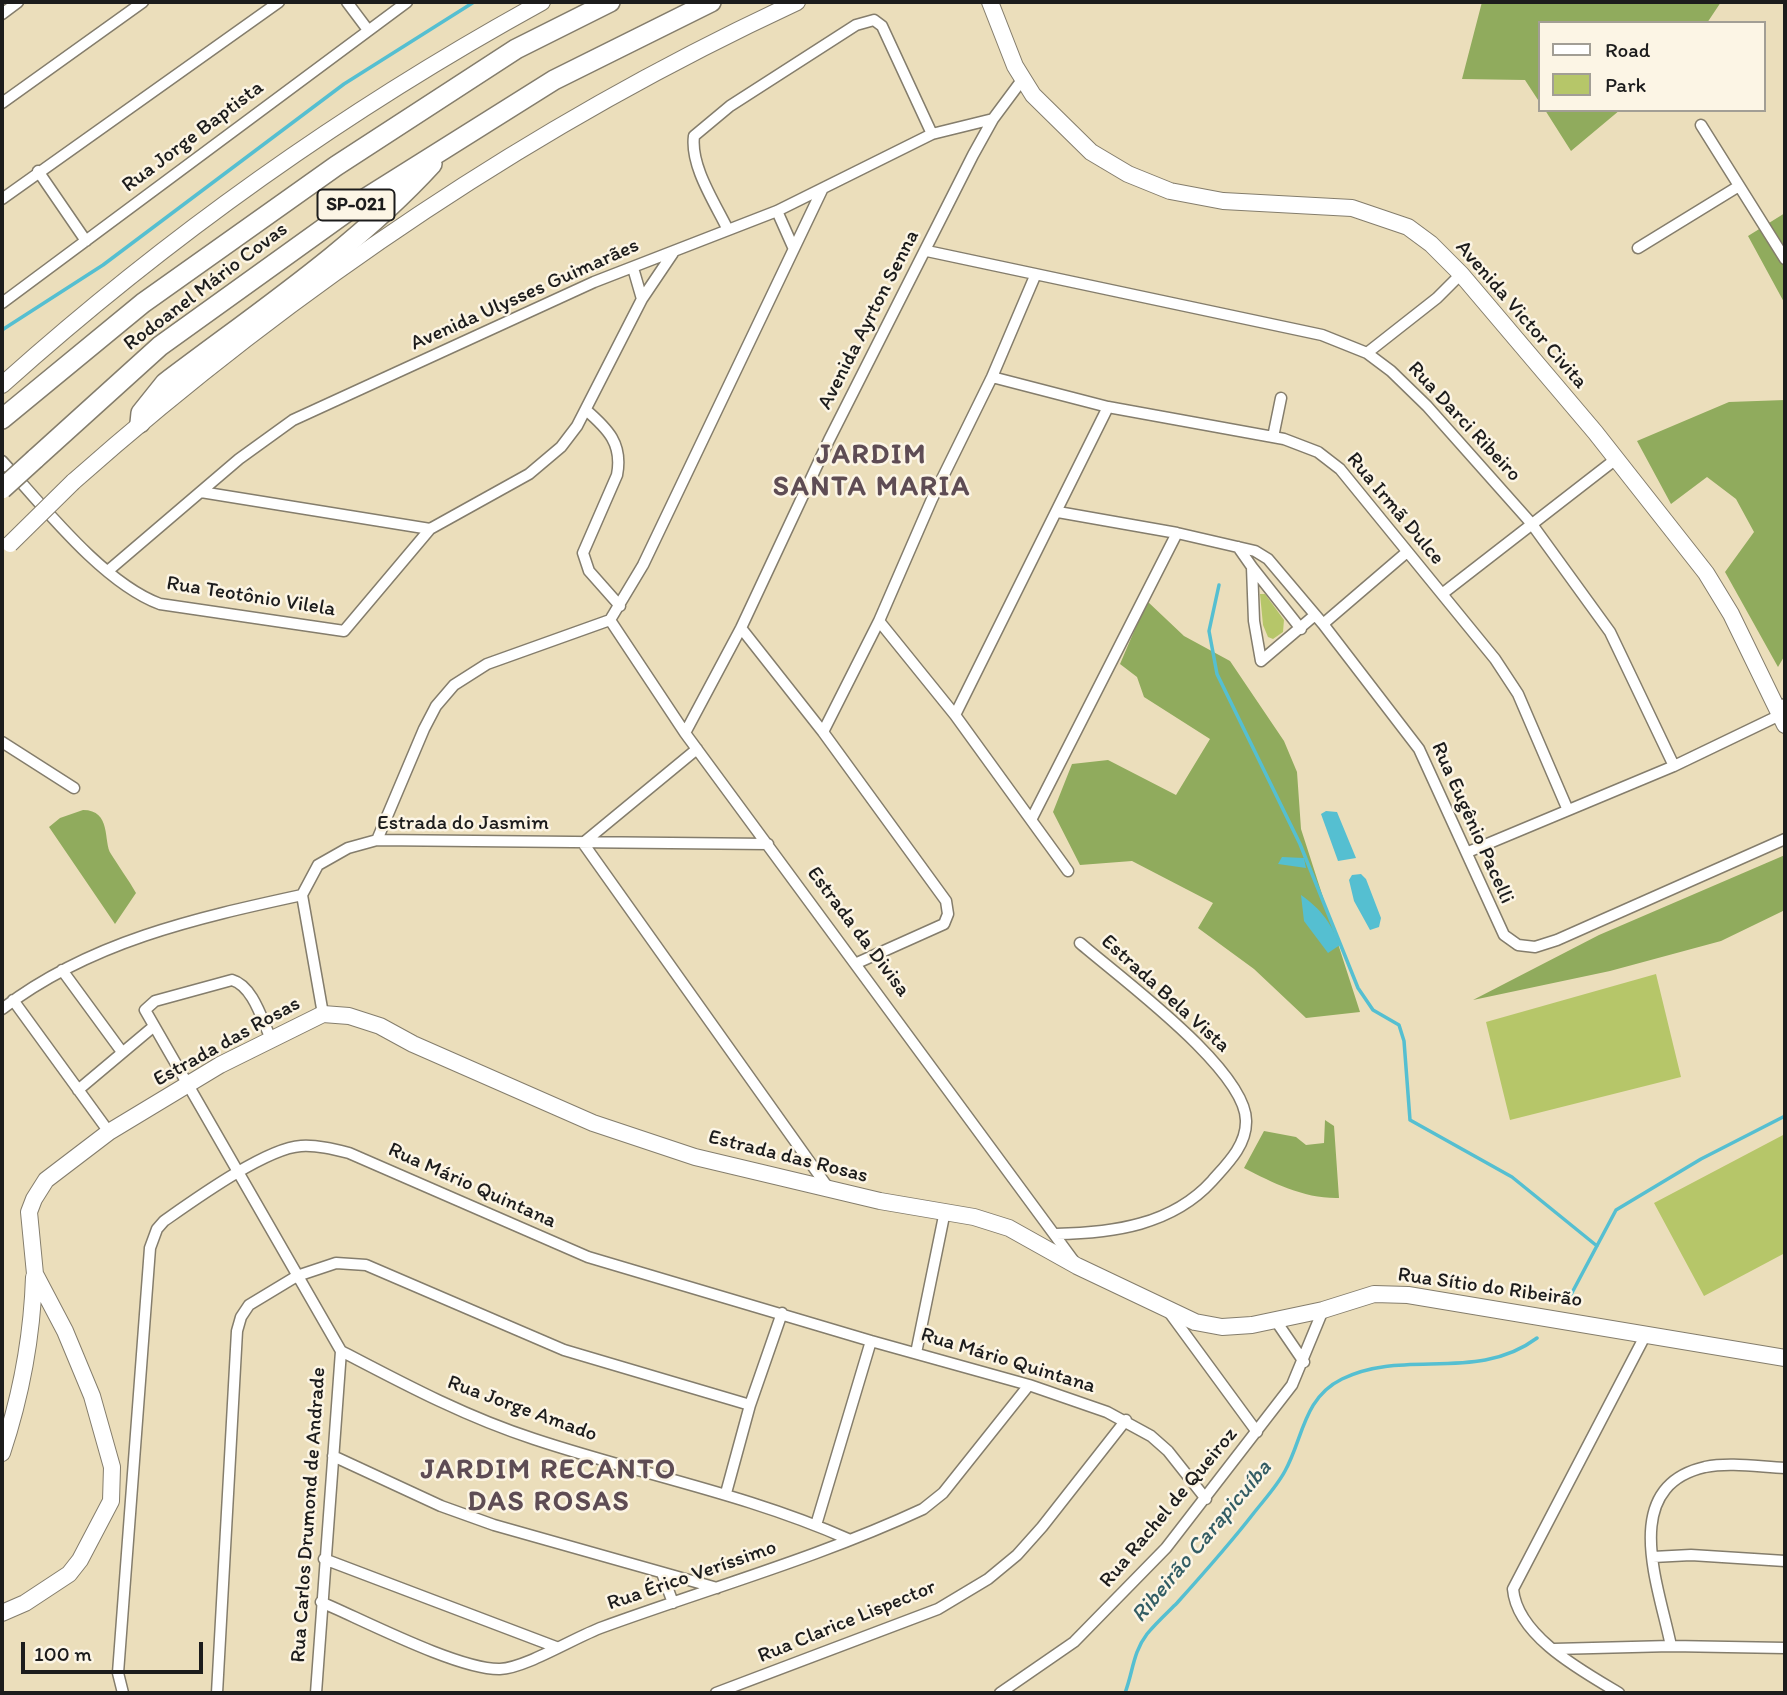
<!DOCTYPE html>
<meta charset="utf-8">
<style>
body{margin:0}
#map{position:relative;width:1787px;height:1695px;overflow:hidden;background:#ebdebb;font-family:Itim,sans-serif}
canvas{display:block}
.frame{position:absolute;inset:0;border:4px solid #1c1c1c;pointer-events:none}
.legend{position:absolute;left:1538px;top:21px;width:228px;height:91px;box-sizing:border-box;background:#fcf5e5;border:2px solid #a29e95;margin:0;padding:9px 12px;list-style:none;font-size:21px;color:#1c1c1c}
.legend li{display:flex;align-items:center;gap:14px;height:35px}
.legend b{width:35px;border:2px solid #a29e95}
.scale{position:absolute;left:21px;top:1642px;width:182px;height:32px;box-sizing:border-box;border:4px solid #1c1c1c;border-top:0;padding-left:9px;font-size:21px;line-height:24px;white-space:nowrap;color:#1c1c1c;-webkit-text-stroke:5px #fcf5e5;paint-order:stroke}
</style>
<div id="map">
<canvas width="1787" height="1695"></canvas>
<div class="frame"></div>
<ul class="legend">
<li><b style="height:9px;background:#fff"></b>Road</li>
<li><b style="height:19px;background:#b6c669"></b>Park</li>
</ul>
<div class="scale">100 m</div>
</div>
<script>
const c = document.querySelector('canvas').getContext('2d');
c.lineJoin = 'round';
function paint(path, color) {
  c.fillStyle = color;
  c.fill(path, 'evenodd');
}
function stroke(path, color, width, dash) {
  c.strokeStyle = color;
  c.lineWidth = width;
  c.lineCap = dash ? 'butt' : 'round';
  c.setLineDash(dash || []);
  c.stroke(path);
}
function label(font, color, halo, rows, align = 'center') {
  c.font = font + ' Itim,sans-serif';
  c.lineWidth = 5;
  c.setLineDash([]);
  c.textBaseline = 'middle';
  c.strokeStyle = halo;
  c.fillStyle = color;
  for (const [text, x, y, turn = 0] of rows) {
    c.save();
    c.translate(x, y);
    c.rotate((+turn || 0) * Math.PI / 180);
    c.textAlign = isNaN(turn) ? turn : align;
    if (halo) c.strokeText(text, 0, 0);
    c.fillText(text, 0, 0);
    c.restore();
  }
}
paint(new Path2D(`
 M1260,594H1265L1284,620L1283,632L1273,639L1268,637L1263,625Z
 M1656,974L1681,1077L1510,1120L1486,1022Z
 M1785,1134V1253L1704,1296L1654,1203Z`), '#b6c669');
paint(new Path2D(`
 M1482,2H1721L1707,23H1540V103L1525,80L1462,79Z
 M1545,110H1620L1571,151Z
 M1785,213V304L1748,236Z
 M1785,400V655L1778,667L1725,572L1754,532L1736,499L1707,477L1671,504L1637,441L1729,402Z
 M1147,601L1184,636L1230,661L1284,741L1297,772L1301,829L1360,1012L1306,1018L1254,969L1198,928L1213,903L1132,861L1080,865L1053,812L1072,764L1108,760L1176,795L1210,739L1144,697L1137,677L1120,664Z
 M83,810C112,810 103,842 111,854C119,867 128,879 136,893L115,924L49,827L60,818Z
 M1785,855V910L1721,941L1610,971L1473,1000L1599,935Z
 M1325,1120L1334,1126L1339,1198C1305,1199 1273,1183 1244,1168L1264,1131L1296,1137L1306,1145L1324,1143Z`), '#90ab5d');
paint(new Path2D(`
 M1326,811L1337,812L1356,858L1338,861L1321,814Z
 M1282,857L1304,858L1306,868L1278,864Z
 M1361,874L1366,879L1381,918L1379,927L1370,930L1354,901L1349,880L1352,875Z
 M1301,895C1322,910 1330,922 1340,945L1328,953L1304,921Z`), '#55bfd1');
stroke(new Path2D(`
 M2,330L103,265L344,84L474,2
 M1219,585L1209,631L1217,674L1300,844L1358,988L1373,1010L1399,1025L1404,1041L1410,1120L1512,1177L1597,1246
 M1566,1304L1616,1210L1701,1159L1785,1116
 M1125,1693C1133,1672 1133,1652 1147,1634C1156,1623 1167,1613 1177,1603C1203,1574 1229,1545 1253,1514C1264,1500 1277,1486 1285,1471C1303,1439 1303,1398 1342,1379C1404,1348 1477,1383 1537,1338`), '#55bfd1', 3.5);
const street = new Path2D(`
 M347,2L368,30
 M2,14L18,2
 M2,103L143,2
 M1701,125L1785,259
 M38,171L86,241
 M2,199L279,2
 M777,211L793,247
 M728,230C715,203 690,166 694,136L730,106L856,25L874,20L882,26L932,134
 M1638,248L1739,186
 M927,251L1322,335L1367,353L1391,371L1427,406L1531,523L1610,632L1674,766
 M633,268L642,299
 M2,303L407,2
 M1367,353L1437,298L1461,274
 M992,377L1108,407L1284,439L1318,452L1340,469L1495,659L1518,694L1567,808
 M586,410C608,429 623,444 617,475L583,553L589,571L620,606
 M1273,437L1281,398
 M2,461C43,506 103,583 160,604L344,631L430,529L529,474L561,447L577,426L642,299L673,253
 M201,492L430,529
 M1058,512L1177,533L1255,551L1268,559L1323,624L1419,749L1504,935L1518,945L1535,947L1557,940L1785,839
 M1238,547L1252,567L1254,621L1261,661L1315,615
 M1252,567L1301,629
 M109,570L239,459L293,420L594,282L777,211L932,134L993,119
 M1442,594L1616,459
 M610,620L685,733L1076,1264
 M610,620L643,565L822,190
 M879,621L955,715L1068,871
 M1323,624L1407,552
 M741,628L823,732L946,901L948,914L944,924L857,963
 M955,715L1108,407
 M823,732L879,621L932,499L992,377L1035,276
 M685,733L741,628L829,440L973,155L993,119L1022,80
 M2,742L74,788
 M697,749L583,843L829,1189
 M1032,818L1177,533
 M377,840L424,729L436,706L454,685L487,664L610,620
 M1468,852L1674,766L1780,715L1785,704
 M62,970L122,1052
 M13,1000L109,1132
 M2,1009C89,942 196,918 302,895
 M323,1014L302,895L318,865L348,848L377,840L768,844
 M271,1039C262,1020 253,986 232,980L155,1001L145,1010L341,1351L316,1693
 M78,1090L153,1027
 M1056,1234C1113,1233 1172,1225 1212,1181C1227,1164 1246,1146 1246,1122C1248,1071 1119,977 1080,943
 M1169,1312L1257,1432
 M1276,1321L1304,1362
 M341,1351C404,1384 466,1417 534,1439C639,1474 747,1494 848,1539
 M916,1353L945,1211
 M333,1456L441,1506L494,1525L717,1588
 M726,1493L750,1405L782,1313
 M816,1525L871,1341
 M1653,1557L1691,1555L1785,1561
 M324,1559L556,1647
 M662,1573L673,1603
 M321,1602C363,1620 459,1670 500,1669C526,1668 575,1637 603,1627C710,1588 820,1557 923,1509L943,1493L1029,1385
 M1671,1646C1659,1586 1618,1487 1705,1467C1730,1462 1760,1467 1785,1468
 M1554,1649L1671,1646L1785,1648
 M123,1693L118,1673L150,1248L157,1229L164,1221C194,1200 266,1148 301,1146C317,1145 333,1149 349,1153L588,1257L871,1341L1029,1385L1107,1412L1151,1436L1168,1451L1206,1499
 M217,1693L237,1331L241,1317L249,1305L297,1276L336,1263L366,1265L564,1350L750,1405
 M716,1693L938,1609L988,1579L1017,1555L1042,1527L1126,1420
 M1000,1693L1074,1642L1166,1548L1292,1385L1323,1310
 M1619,1693C1582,1671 1517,1636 1513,1589L1645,1336`);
const secondary = new Path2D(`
 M990,2L1015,66L1033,95L1091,152L1128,174L1170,191L1223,201L1352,208L1408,227L1431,244L1461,274L1595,432L1706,573L1731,614L1785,725
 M2,385C167,237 347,109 542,2
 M73,482C291,289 532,125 797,2
 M2,1453C21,1396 32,1337 34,1277
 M2,1613L25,1603L69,1574L80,1560L111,1501L112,1467L92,1396L65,1331L35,1274L29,1212L34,1199L46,1180L109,1132L220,1065L323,1014L349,1016L380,1026L413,1044L593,1123L695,1157L880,1201L974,1217L1009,1228L1077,1266L1195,1322L1222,1327L1252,1325L1323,1310L1374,1294L1408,1295L1785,1358`);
const highway = new Path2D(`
 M2,419L143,303L336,166L516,49L610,2
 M140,423L141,413L165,383C256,314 355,248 432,164
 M35,459L160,346L366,198L554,80L711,2`);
stroke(street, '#847d6c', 13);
stroke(secondary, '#847d6c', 18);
stroke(highway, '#847d6c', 22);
stroke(street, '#fff', 10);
stroke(secondary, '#fff', 16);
stroke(highway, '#fff', 19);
const secondaryBridge = new Path2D(`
 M10,544L73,482`);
const highwayBridge = new Path2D(`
 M2,489L35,459`);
stroke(secondaryBridge, '#847d6c', 18, []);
stroke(highwayBridge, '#847d6c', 22, []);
stroke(secondaryBridge, '#fff', 16);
stroke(highwayBridge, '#fff', 19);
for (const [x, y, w] of [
 [356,205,77]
]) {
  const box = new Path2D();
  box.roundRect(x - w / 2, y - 15.5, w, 31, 5);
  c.fillStyle = '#fcf5e5';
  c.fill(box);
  stroke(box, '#1c1c1c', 2);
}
label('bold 19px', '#1c1c1c', null, [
 ["SP-021",356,205]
]);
label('21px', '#1c1c1c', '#fcf5e5', [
 ["Rua Jorge Baptista",193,137,-37],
 ["Rodoanel Mário Covas",206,287,-37],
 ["Avenida Ulysses Guimarães",525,295,-24],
 ["Avenida Victor Civita",1521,315,49],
 ["Avenida Ayrton Senna",869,320,-63],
 ["Rua Darci Ribeiro",1464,422,47],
 ["Rua Irmã Dulce",1395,509,50],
 ["Rua Teotônio Vilela",251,597,9],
 ["Rua Eugênio Pacelli",1472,823,66],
 ["Estrada do Jasmim",463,824],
 ["Estrada da Divisa",858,932,53],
 ["Estrada Bela Vista",1165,994,42],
 ["Estrada das Rosas",227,1042,-29],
 ["Estrada das Rosas",788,1157,14],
 ["Rua Mário Quintana",472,1186,24],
 ["Rua Sítio do Ribeirão",1490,1288,8],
 ["Rua Mário Quintana",1008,1361,17],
 ["Rua Jorge Amado",522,1409,20],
 ["Rua Rachel de Queiroz",1169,1508,-50],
 ["Rua Carlos Drumond de Andrade",309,1515,-86],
 ["Rua Érico Veríssimo",692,1576,-19],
 ["Rua Clarice Lispector",847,1622,-22]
]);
label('italic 23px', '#335d64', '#fcf5e5', [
 ["Ribeirão Carapicuíba",1202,1542,-50]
]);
c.letterSpacing = '2px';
label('bold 28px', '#5e4c54', '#fcf5e5', [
 ["JARDIM",872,456],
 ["SANTA MARIA",872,488],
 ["JARDIM RECANTO",549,1471],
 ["DAS ROSAS",549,1503]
]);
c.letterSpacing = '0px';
</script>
